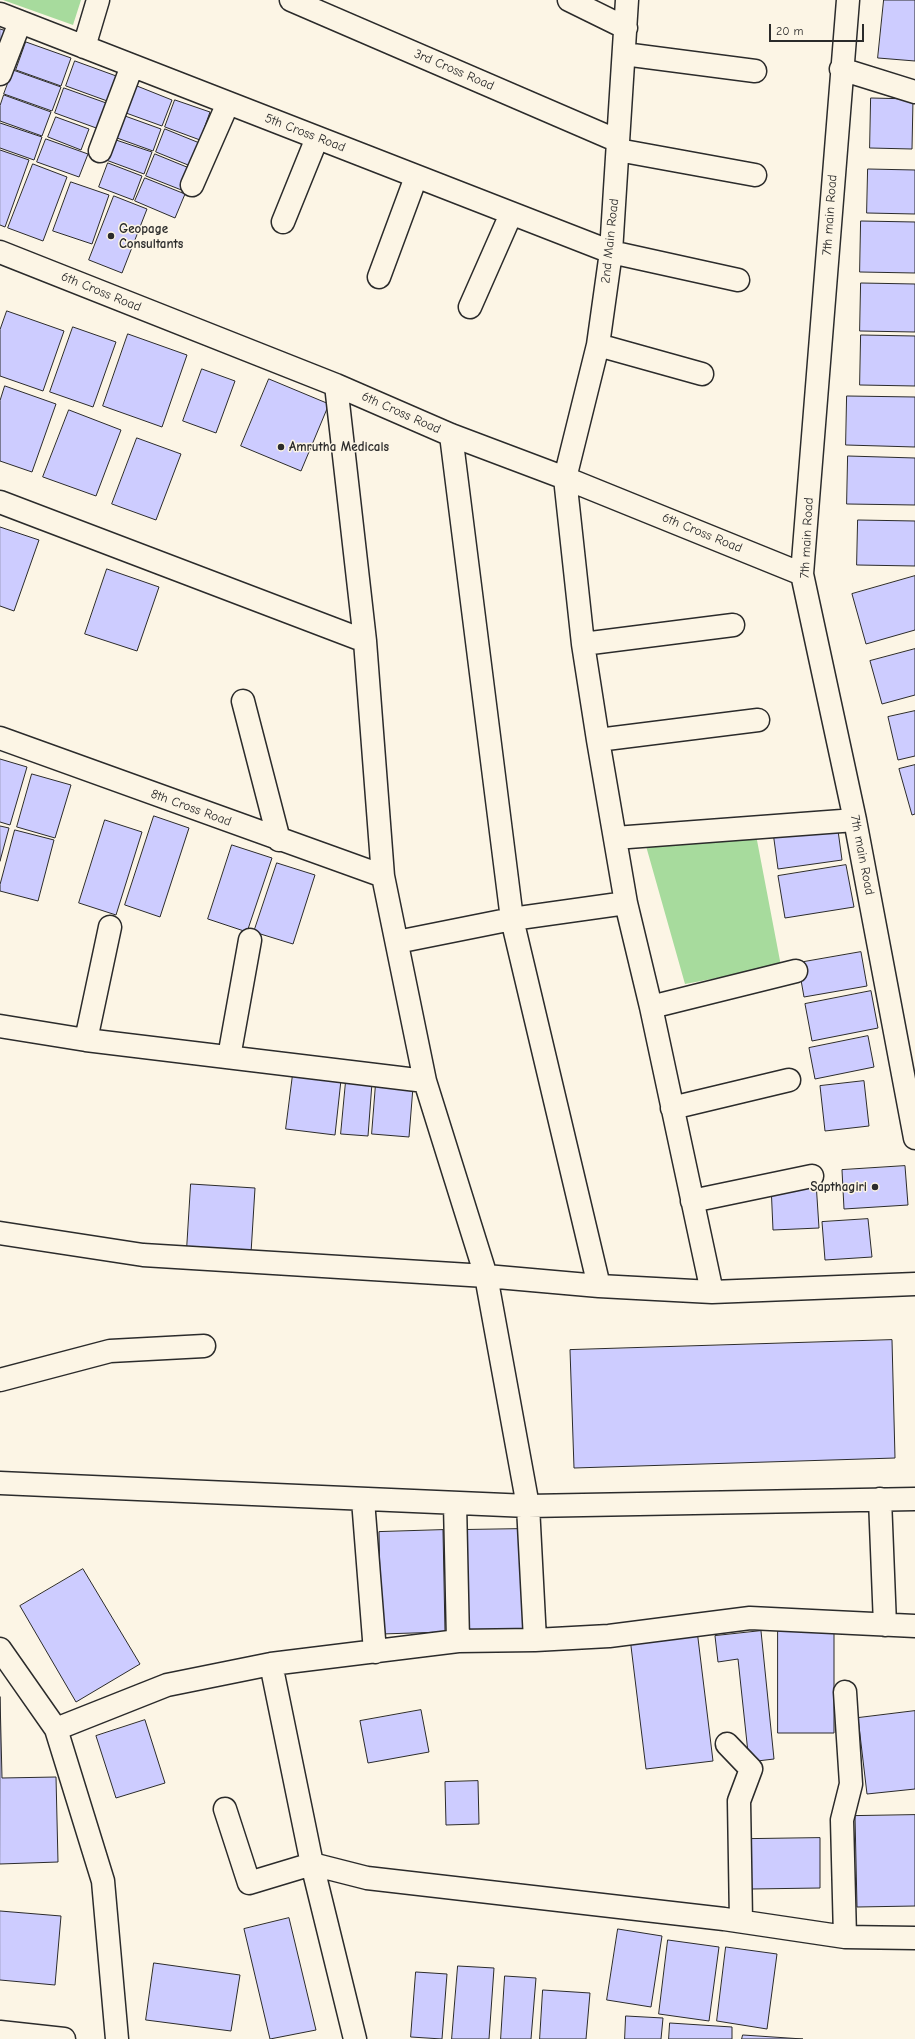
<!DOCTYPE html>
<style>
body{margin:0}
#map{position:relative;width:915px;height:2039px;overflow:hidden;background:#fcf5e5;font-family:"Comic Neue",sans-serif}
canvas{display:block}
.scale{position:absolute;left:769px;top:24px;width:95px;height:18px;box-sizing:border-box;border:2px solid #2b2b2b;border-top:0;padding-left:5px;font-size:12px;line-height:14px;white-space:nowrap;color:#2b2b2b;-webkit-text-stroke:3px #fcf5e5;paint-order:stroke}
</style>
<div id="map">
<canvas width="915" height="2039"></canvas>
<div class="scale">20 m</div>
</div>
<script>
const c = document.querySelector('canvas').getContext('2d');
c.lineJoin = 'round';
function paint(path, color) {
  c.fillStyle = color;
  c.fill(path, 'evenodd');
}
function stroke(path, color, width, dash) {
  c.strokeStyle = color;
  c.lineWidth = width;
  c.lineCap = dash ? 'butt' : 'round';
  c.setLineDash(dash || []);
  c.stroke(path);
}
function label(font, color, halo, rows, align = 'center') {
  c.font = font + ' "Comic Neue",sans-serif';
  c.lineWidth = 3;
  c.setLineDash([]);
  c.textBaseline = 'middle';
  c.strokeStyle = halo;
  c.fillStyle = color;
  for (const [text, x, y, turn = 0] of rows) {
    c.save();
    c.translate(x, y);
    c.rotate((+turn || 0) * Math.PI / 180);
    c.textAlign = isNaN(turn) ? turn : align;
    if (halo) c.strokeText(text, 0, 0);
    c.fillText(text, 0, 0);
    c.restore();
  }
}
paint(new Path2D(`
 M3,0H81L73,25Z
 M756,835L781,966L685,984L646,846Z`), '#a7db9d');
const building = new Path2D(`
 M884,0H915V61L878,58Z
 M0,29L10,32L0,60Z
 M26,42L71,58L61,86L16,70Z
 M75,61L119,77L110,102L66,86Z
 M13,70L61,87L52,111L4,94Z
 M137,86L172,100L162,126L126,113Z
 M64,88L109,104L99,129L55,113Z
 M4,95L51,112L42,136L0,121V106Z
 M871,98L913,99L912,149L870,148Z
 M175,100L210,112L200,140L165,127Z
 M125,116L161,129L153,151L117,138Z
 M56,117L89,129L81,150L48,137Z
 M0,123L42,137L34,160L0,148Z
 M165,129L202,144L193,167L156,152Z
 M46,139L88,154L79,177L37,162Z
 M113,139L152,152L144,174L106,160Z
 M0,150L29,160L5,227L0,225Z
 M155,154L194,170L184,191L146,176Z
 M108,163L142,176L133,200L99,187Z
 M33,164L67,177L43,241L8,228Z
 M868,169L915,170V214L867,213Z
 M145,178L185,194L175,218L135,201Z
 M71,182L109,195L92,244L53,231Z
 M114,196L147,209L122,273L89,260Z
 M861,221L915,222V273L860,272Z
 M861,283L915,284V332L860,331Z
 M7,311L64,331L43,391L0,376V330Z
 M73,327L116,342L93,407L50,392Z
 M128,334L187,355L162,427L103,406Z
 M861,335L915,336V386L860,385Z
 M202,369L235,381L216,433L183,421Z
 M269,379L329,404L301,471L241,446Z
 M5,386L56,404L32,472L0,461V401Z
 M847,396L915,397V447L846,445Z
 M69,410L121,430L96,496L43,477Z
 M137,438L181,454L156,520L112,504Z
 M848,456L915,458V505L847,504Z
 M858,520L915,521V566L857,565Z
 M0,527L39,540L14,611L0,606Z
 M107,569L159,587L137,651L85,634Z
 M915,576V630L866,644L852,594Z
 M915,649V695L882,704L870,661Z
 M915,711V756L898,760L888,717Z
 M0,759L27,767L10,825L0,822Z
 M915,765V814L912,815L899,769Z
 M32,774L71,785L55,838L17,827Z
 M154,816L189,828L160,917L125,905Z
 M105,820L142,832L116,915L79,903Z
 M837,823L842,860L778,869L773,832Z
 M0,826L9,828L0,861Z
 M15,830L54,840L38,901L0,891V885Z
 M232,845L272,858L247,932L208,919Z
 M277,863L315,875L293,944L254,932Z
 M846,865L854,907L785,918L778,876Z
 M861,952L867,986L804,997L798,963Z
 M871,991L878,1028L812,1041L805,1004Z
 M868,1036L874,1067L815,1079L809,1048Z
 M293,1074L341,1080L335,1135L286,1129Z
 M346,1081L372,1083L368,1136L341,1134Z
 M864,1081L869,1126L825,1131L820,1086Z
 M376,1083L413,1087L409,1137L372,1134Z
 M905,1166L908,1205L844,1209L842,1170Z
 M816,1182L819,1228L773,1230L771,1184Z
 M191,1184L255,1188L251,1253L187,1249Z
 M868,1219L872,1257L825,1260L822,1222Z
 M892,1340L895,1458L574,1468L570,1350Z
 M522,1529L525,1631L462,1633L460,1530Z
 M443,1530L445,1632L381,1634L379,1532Z
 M83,1569L140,1664L76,1702L20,1606Z
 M778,1628L834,1629V1733H778Z
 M697,1630L713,1761L646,1769L630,1638Z
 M761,1631L774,1759L749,1762L738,1659L718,1662L715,1636Z
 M0,1697L2,1778L56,1777L58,1862L0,1864Z
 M421,1710L429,1752L368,1763L360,1721Z
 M915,1711V1789L867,1794L858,1718Z
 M145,1720L165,1783L116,1798L96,1736Z
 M478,1781L479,1824L446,1825L445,1782Z
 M915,1815V1906L857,1907L855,1816Z
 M820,1838V1888L751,1889V1839Z
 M0,1911L61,1916L55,1985L0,1980Z
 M289,1918L316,2030L270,2039L244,1929Z
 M618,1929L662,1936L651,2007L607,2000Z
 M668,1940L719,1947L709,2021L659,2014Z
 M726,1947L777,1954L767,2029L717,2021Z
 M154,1963L240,1975L231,2031L146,2020Z
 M458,1966L494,1968L489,2039H452Z
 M416,1972L447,1974L442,2039L411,2037Z
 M505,1976L536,1978L531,2039H501Z
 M543,1990L590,1993L586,2039H540Z
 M626,2016L663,2018L661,2039H625Z
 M670,2023L732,2027V2039H669Z
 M743,2035L803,2039H742Z`);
paint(building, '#cdccff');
stroke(building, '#2b2b2b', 1);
const minor = new Path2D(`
 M291,0L618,141
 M569,0L626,28
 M627,0L611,252L598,345L565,478L583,644L598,740L626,903L651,1007L712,1292
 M848,0L802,574L855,820L915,1138
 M0,14L611,252L738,280
 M84,47L98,0
 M624,54L755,71
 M841,69L915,92
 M0,74L20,22
 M618,150L755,175
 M100,151L132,66
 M192,185L228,103
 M283,222L317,138
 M0,252L336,385L451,435L565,478L802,574
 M379,277L416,177
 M470,307L511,214
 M598,345L702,374
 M451,435L512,919L599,1286
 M0,502L365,641
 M583,644L733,625
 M243,701L279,840
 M0,738L383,876
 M598,740L758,720
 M615,838L855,820
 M397,942L512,919L626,903
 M651,1007L796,971
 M0,1026L86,1040L425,1081
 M86,1040L110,927
 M229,1057L250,940
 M672,1108L789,1080
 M692,1201L812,1176
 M0,1233L143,1255L486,1276L425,1081L383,876L365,641L336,385
 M0,1380L110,1351L204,1346
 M0,1483L528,1506L915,1499
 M880,1499L885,1625
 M363,1500L375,1652
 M455,1503L458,1641
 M535,1640L528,1506L486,1276L599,1286L712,1292L915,1284
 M0,1649L56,1729L103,1881L117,2039
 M271,1664L312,1864L355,2039
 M56,1729L167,1685L271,1664L458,1641L535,1640L609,1636L750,1618L915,1626
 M727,1744L751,1769L739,1801L741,1921
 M225,1809L249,1883L312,1864L367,1878L724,1919L845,1937L915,1938
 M845,1937L842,1820L851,1784L845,1692
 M0,2032L64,2039`);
stroke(minor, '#2b2b2b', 25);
stroke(minor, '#fcf5e5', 22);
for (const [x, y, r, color] of [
 [111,236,4,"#2b2b2b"],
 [281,447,4,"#2b2b2b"],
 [875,1187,4,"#2b2b2b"]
]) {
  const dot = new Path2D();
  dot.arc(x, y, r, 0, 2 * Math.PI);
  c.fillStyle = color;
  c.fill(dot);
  stroke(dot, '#fcf5e5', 1.5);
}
label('13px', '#2b2b2b', '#fcf5e5', [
 ["3rd Cross Road",454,70,23],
 ["5th Cross Road",305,133,21],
 ["7th main Road",830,215,-86],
 ["2nd Main Road",610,241,-84],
 ["6th Cross Road",101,292,22],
 ["6th Cross Road",401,413,24],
 ["6th Cross Road",702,533,22],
 ["7th main Road",807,538,-87],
 ["8th Cross Road",191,808,20],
 ["7th main Road",862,855,79]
]);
label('bold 13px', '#2b2b2b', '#fcf5e5', [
 ["Geopage",119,229],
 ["Consultants",119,244],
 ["Amrutha Medicals",289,447],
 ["Sapthagiri",867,1187,"right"]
], 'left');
</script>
